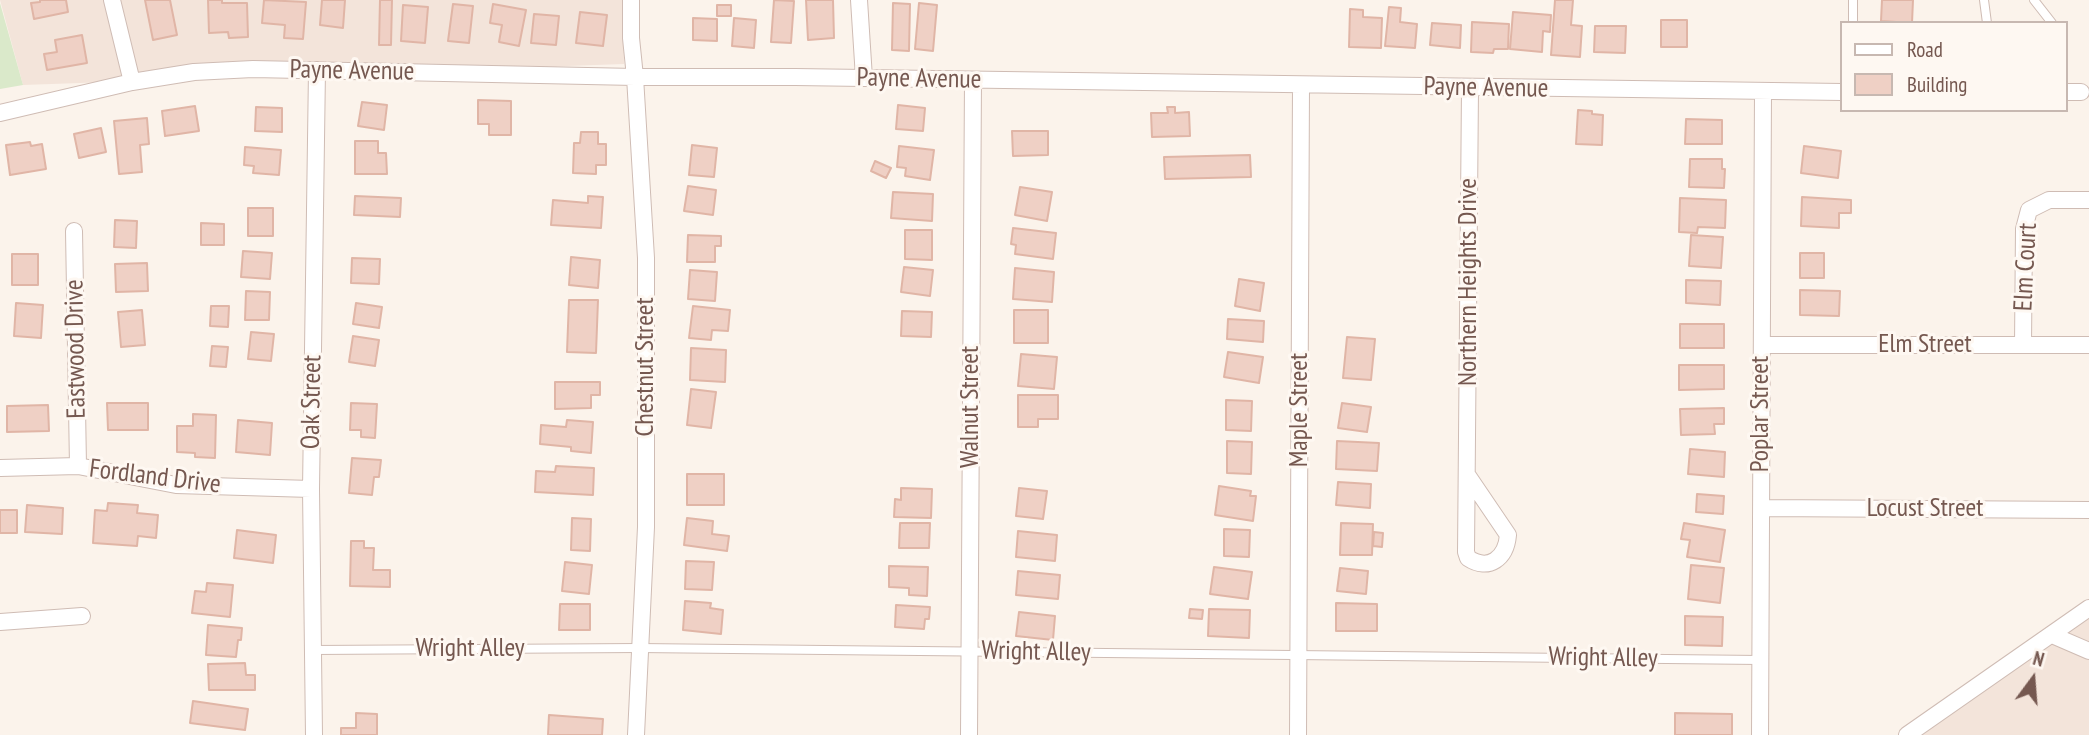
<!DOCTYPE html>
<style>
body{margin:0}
#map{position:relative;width:2089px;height:735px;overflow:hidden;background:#fbf3eb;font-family:"PT Sans Narrow",sans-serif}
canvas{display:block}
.legend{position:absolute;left:1840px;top:21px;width:228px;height:91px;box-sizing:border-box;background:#fef8f2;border:2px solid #c7b8b1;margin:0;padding:9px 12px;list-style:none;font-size:21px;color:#755850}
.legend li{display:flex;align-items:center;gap:14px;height:35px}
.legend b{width:35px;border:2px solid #c7b8b1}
.north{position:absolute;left:1998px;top:644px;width:70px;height:70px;-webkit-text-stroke:5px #fef8f2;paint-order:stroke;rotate:16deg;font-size:19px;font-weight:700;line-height:28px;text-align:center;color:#755850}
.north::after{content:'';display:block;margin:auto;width:24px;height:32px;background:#755850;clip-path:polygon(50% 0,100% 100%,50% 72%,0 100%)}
</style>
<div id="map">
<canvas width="2089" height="735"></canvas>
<ul class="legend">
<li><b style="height:9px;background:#fff"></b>Road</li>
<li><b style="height:19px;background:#efd0c5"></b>Building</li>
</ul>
<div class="north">N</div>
</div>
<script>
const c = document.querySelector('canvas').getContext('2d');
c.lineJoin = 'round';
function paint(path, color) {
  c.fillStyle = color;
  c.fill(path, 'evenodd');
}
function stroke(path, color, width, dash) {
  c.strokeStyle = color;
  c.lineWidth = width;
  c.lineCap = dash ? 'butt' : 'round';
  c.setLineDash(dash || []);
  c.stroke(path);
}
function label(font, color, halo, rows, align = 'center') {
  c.font = font + ' "PT Sans Narrow",sans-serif';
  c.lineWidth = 6;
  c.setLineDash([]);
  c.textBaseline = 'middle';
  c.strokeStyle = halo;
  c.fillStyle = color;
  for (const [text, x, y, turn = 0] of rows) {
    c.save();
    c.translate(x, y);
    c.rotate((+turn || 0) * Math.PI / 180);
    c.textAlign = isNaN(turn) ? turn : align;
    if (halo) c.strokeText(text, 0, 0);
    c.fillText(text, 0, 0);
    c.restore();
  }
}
paint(new Path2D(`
 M0,0H623L624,64L23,85Z
 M2089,615V735H1920Z`), '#f3e4da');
paint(new Path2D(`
 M0,3L23,85L0,89Z`), '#dae9ca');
const building = new Path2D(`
 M40,0H66L68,12L34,19L31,3L40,2Z
 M145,0H170L177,35L153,40Z
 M208,0H222V3H247L248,37L229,38L228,32L209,33Z
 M264,0L306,2L303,39L284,38L285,25L262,23Z
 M322,0H345L343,28L320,25Z
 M380,0H392L391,45H379Z
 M774,0L794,1L791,43L771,42Z
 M806,0H833L834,38L808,40Z
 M1555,0H1573L1571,25L1582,26L1580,57L1551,55Z
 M1882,0H1913L1912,23L1881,21Z
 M893,3L910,4L909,51L892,50Z
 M919,3L937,5L933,51L915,49Z
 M453,4L473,6L469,43L448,41Z
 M493,4L526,10L519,46L499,42L502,25L490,23Z
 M403,5L428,7L425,43L401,41Z
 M717,5H731V16H717Z
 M1389,7L1401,8L1400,22L1417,24L1415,48L1385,46Z
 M1350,9L1363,10V17L1382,18L1381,48L1349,47Z
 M580,12L607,15L603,46L576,43Z
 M1513,12L1551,15L1550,32L1543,31L1542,52L1510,49Z
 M534,14L559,16L556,45L531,43Z
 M693,18L717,19V41L693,40Z
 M734,18L756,20L754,48L732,46Z
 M1661,20H1687V47H1661Z
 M1472,22L1509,24L1508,49H1494L1493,53L1471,52Z
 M1432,23L1461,25L1460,48L1430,45Z
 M1595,26H1626L1625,53L1594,52Z
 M82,35L87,63L47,70L44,54L57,52L55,40Z
 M478,100L511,101V135H489V124H478Z
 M362,102L387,105L384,130L358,126Z
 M898,105L925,108L923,131L896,129Z
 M195,106L199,131L165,136L162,111Z
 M256,107L282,108V132L255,131Z
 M1167,107H1175V113L1189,112L1190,136L1152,137L1151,113H1168Z
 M1578,110L1592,111V114L1603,115L1602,145L1576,144Z
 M147,118L149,144L140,145L142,172L119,174L114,121Z
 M1686,119L1722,120V144H1685Z
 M101,128L106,152L79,158L74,134Z
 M1012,131H1048V155L1013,156Z
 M581,132H598V144H606V165H596V174L573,173L574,143H580Z
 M355,141H378V153H386L387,174H355Z
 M30,142L31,146L42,144L46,169L10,175L6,145Z
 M692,145L717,148L714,177L689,175Z
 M899,146L934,150L930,180L905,176L906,168L897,167Z
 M1804,146L1841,151L1838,178L1801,173Z
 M245,147L281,150L279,175L253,173L254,166L244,165Z
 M1250,155L1251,177L1165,179L1164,157Z
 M1690,159H1722V169H1725L1724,188L1689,187Z
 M875,161L891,168L886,178L871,171Z
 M688,186L716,190L713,215L684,211Z
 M1020,187L1052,192L1047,221L1015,215Z
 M893,192L933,194L932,221L891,218Z
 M355,196L401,198L400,217L354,215Z
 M588,196L603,197L601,228L551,225L553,200L588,203Z
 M1802,197L1851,200V213H1839V228L1801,226Z
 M1680,198L1726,200L1725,228L1698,227L1697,233L1679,232Z
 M248,208H273V236H248Z
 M115,220L137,221L136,248L114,247Z
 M201,223L224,224V245H201Z
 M1013,228L1056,233L1053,259L1015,254L1016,245L1011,244Z
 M905,230H932V260L905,259Z
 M688,235L721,236V246H715V262H687Z
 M1691,235L1723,237L1721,268L1689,266Z
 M243,251L272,253L270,279L241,277Z
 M1800,253H1824V278H1800Z
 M12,254H38V285H12Z
 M571,257L600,260L598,288L569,285Z
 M352,258L380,259L379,284L351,283Z
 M147,263L148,291L116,292L115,264Z
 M904,267L933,270L930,296L901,292Z
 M1015,268L1054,272L1052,302L1013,299Z
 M690,270L717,272L715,301L688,299Z
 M1239,279L1264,283L1260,311L1235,306Z
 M1686,280L1721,281L1720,305L1686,303Z
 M1800,290L1840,291L1839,316L1800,315Z
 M246,291L270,292L269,320H245Z
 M569,300H598L596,353L567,352Z
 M16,303L43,305L41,338L14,336Z
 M356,303L382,307L379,328L353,324Z
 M211,306H229L228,327L210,326Z
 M693,306L730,310L728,331L712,330L711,340L689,338Z
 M142,310L145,345L121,347L118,312Z
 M1014,310H1048V343H1014Z
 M902,311L932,312L931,337L901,336Z
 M1228,319L1264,321L1263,342L1227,339Z
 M1680,324H1724V348H1680Z
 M251,332L274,334L271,361L248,359Z
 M353,336L379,340L375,366L349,362Z
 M1347,337L1375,339L1371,380L1343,378Z
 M212,346L228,347L226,367L210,366Z
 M691,348L726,350L725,382L690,380Z
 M1228,352L1263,357L1259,383L1224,377Z
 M1021,354L1057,357L1054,389L1018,386Z
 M1679,365H1724V389L1679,390Z
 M555,382H600V395H591V408L555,409Z
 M691,389L716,392L711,428L687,425Z
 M1018,395H1058V419H1038V427H1018Z
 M1226,400L1252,401L1251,431L1226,430Z
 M107,403H148V430H108Z
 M351,403L377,404L375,438L361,437V430H350Z
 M1342,403L1371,407L1367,432L1338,428Z
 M48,405L49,431L7,432V406Z
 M1724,408V424H1714L1715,434L1681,435L1680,409Z
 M193,414L216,415L215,458L195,457V453L177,452V426H193Z
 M238,420L272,423L270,455L236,452Z
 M567,420L593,422L591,453L571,451V447L540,444L541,425L566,427Z
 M1227,441L1252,442L1251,474L1227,473Z
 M1337,441L1379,443L1377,471L1336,469Z
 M1690,449L1725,452L1724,477L1688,474Z
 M352,458L381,460L379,477H374L372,495L349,493Z
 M556,466L594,468L593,495L535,492L536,471L555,472Z
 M687,474H724V505H687Z
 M1338,482L1371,484L1370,508L1336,505Z
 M1219,486L1251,491L1250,496H1256L1253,521L1215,515Z
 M901,488L932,489L931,518L894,517L895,499L901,500Z
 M1019,488L1047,491L1043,519L1016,516Z
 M1697,494L1724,496L1723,514L1696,512Z
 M108,503L138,505L137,513L158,515L156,538L138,536L137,546L93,543L95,510L107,511Z
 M27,505L63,508L62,534L25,532Z
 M0,510H17V533H0Z
 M572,518L591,519L590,551L571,550Z
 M687,518L713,521L712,534L729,536L727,551L684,545Z
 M900,523H930L929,548H899Z
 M1341,523L1373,524L1372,555H1340Z
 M1684,523L1725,530L1720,562L1687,557L1690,540L1681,539Z
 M1224,529L1250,530L1249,557L1224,556Z
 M237,530L276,535L273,563L234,558Z
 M1018,531L1057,535L1055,561L1016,557Z
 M1374,532L1383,533L1382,547L1373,546Z
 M351,541H364V548H374L373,570H390V587L350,586Z
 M686,561L714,562L712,590L685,589Z
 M565,562L592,565L589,594L562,591Z
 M1691,565L1724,568L1720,603L1688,599Z
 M889,566L928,567L927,596L909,595V588L889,587Z
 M1214,567L1252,572L1248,599L1210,594Z
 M1340,568L1368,571L1366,594L1337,591Z
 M1018,571L1060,575L1058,599L1016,595Z
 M207,583L233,585L230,617L192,613L195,591L206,592Z
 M685,601L711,603L710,608L723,610L721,634L683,630Z
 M1336,603L1377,604V631H1336Z
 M560,604H590V630H559Z
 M896,605L930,607L929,619H925L924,629L895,627Z
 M1190,609L1203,610L1202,619L1189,618Z
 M1209,609L1250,610L1249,638L1208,636Z
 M1019,612L1055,616L1053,640L1016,636Z
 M1685,616L1723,617L1722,646L1685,645Z
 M208,625L242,628L241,640H238L236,657L206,655Z
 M245,663L246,675H255V690H209L208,664Z
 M193,701L248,709L245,730L190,723Z
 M356,713L377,714V735H341V728H356Z
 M1675,713L1732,714V735H1675Z
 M549,715L603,719L602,735H548Z`);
paint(building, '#efd0c5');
stroke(building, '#e0b5a6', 2);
const service = new Path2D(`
 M1853,0V23
 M1984,0L1987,23
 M2034,0L2052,23
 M313,650L639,648L1760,660`);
const minor = new Path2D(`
 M112,0L132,82
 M631,0V38L635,77L646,258V527L636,735
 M859,0L864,78
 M2066,92H2081
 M0,113L132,82L194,72L253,69L635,77H795L1842,92
 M74,231L78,466
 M1762,345H2089
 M2023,345L2024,229L2029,210L2049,200H2089
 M0,468L78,466L176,485L311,489
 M1468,476L1508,535C1506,558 1489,572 1468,558L1466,552L1470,88
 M1761,508L2089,510
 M0,622L82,616
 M2052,635L2089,651
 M314,735L311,489L317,70
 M969,735L973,80
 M1298,735L1301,86
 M1760,735L1763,92
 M1907,735L2089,608`);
stroke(service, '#cfbcb4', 10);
stroke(minor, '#cfbcb4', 18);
stroke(service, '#fff', 8);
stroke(minor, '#fff', 16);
label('26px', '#755850', '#fef8f2', [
 ["Payne Avenue",352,71,1],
 ["Payne Avenue",919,79,1],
 ["Payne Avenue",1486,88,1],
 ["Elm Court",2026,267,-87],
 ["Northern Heights Drive",1469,282,-90],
 ["Elm Street",1925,345],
 ["Eastwood Drive",76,349,-91],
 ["Chestnut Street",646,367,-90],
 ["Oak Street",312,402,-89],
 ["Walnut Street",971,407,-90],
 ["Maple Street",1300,410,-90],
 ["Poplar Street",1761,414,-90],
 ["Fordland Drive",155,477,7],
 ["Locust Street",1925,509],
 ["Wright Alley",470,649],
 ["Wright Alley",1036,652,1],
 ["Wright Alley",1603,658,1]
]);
</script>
